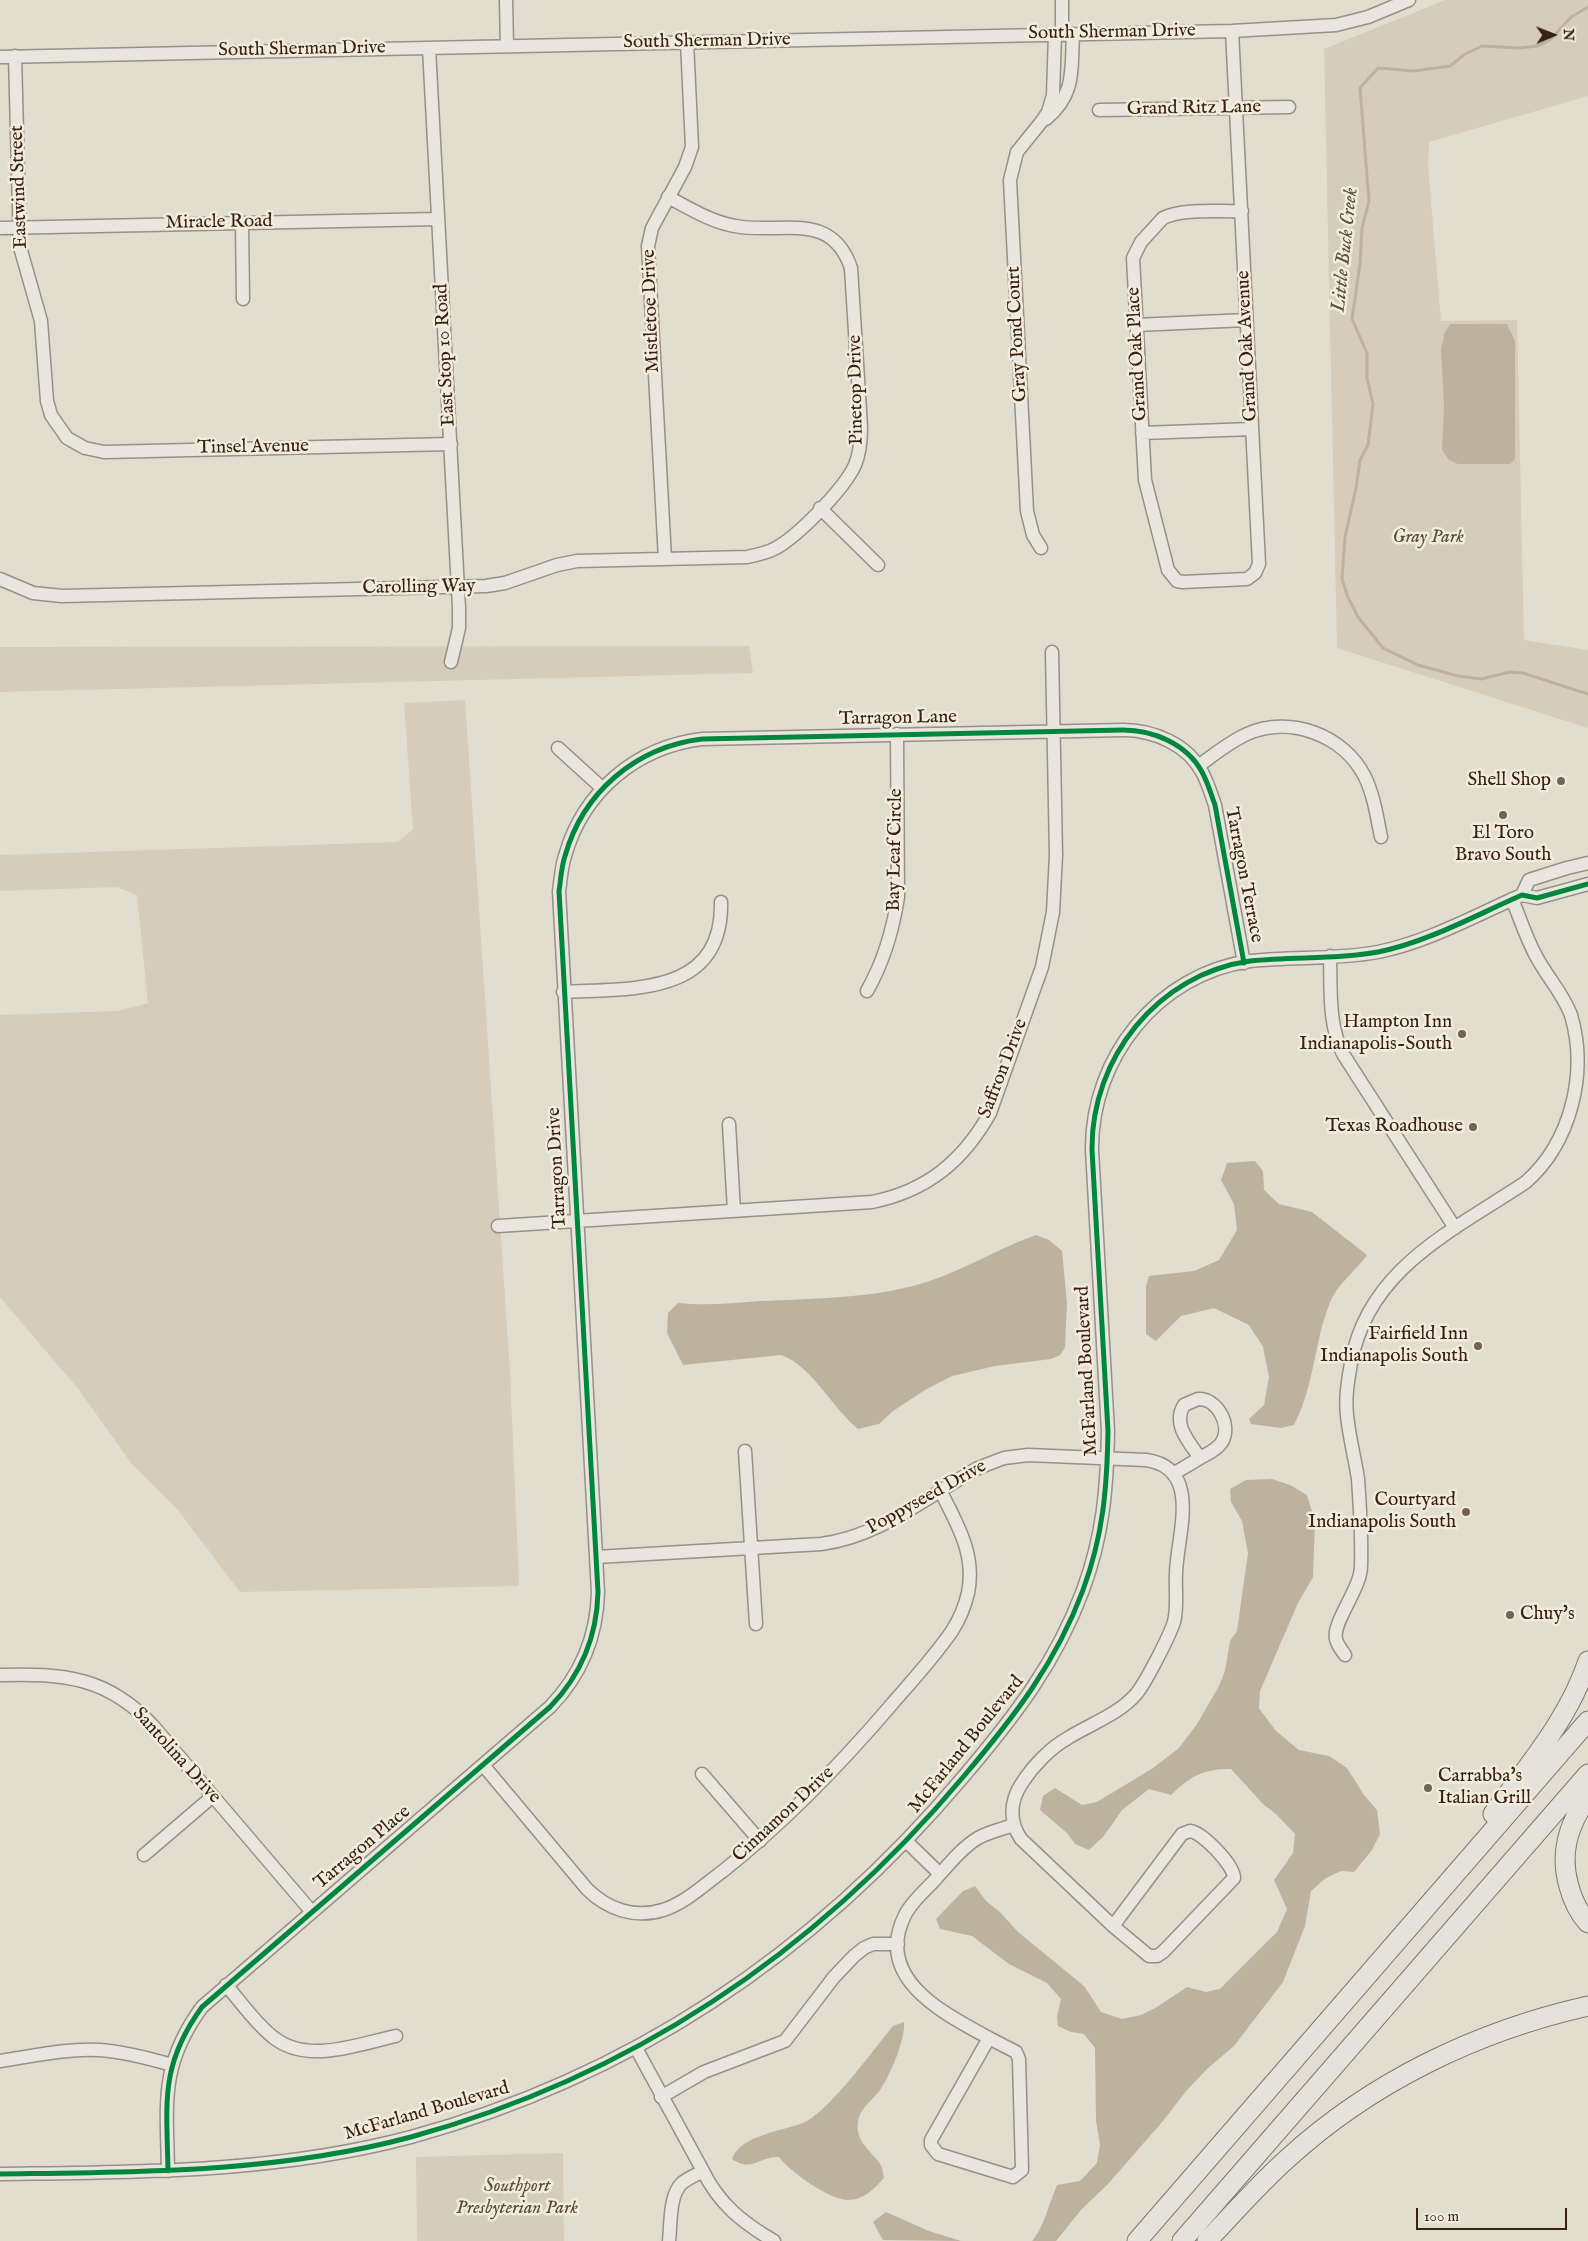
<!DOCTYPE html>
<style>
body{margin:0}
#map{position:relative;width:1588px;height:2241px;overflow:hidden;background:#e1ddcf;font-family:"IM FELL English",serif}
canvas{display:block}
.north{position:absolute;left:1528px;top:10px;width:50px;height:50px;-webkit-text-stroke:4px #f1ecdb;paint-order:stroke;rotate:89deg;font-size:14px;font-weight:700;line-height:20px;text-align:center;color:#382112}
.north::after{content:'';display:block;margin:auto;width:18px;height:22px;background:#382112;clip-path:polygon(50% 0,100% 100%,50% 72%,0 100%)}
.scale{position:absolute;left:1416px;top:2208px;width:151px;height:22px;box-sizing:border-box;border:2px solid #382112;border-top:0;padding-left:6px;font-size:15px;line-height:18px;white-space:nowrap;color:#382112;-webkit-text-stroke:4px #f1ecdb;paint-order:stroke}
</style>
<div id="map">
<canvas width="1588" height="2241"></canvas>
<div class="north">N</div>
<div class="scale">100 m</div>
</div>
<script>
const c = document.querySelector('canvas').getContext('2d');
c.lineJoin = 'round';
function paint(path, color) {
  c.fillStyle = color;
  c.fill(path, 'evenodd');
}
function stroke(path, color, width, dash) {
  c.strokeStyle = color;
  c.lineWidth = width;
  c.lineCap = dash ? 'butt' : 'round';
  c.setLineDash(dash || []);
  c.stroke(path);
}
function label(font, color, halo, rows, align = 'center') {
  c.font = font + ' "IM FELL English",serif';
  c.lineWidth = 5;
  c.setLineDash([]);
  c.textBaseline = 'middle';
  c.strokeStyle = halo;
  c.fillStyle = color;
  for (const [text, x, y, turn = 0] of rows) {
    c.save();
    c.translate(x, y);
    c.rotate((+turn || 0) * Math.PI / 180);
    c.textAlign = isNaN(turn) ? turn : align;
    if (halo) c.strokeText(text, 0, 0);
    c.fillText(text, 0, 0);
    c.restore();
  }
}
paint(new Path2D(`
 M1445,0H1588V96L1429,142L1428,165L1441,321L1517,320L1524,640L1588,650V728L1337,648L1324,49Z
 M749,646L753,673L0,692V647Z
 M465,700L510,1372L519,1586L240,1592L177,1509L132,1464L79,1390L0,1297V1015L118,1011L148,1003L137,895L117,887L0,891V855L398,842L413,829L404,703Z
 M563,2153L564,2241H417L416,2157Z`), '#d5cdba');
paint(new Path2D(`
 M1450,324H1507L1515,341V459L1510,464H1458L1449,460L1442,450L1444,406L1441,349L1445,332Z
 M1255,1161L1263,1171L1264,1190L1279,1204L1312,1212L1367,1255C1356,1271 1340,1281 1331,1300C1314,1340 1315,1385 1294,1425L1281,1428L1251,1424L1249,1419L1264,1405L1269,1377L1263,1347L1249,1325L1214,1308L1181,1316L1156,1341L1146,1334V1286L1149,1276L1194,1271L1219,1260L1237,1230L1234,1204L1221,1180L1227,1163Z
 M1036,1235L1049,1240L1062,1251L1067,1303L1065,1348L1060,1355L1051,1359L995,1366L952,1376L925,1390L893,1411L879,1424L858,1429C833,1409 811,1365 781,1355L683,1365L667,1333L668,1313L678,1303C706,1306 733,1303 761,1301C809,1299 867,1298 913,1286C956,1275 994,1250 1036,1235Z
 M1272,1479L1290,1485L1307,1495L1315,1522L1313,1577L1298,1603L1260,1691L1259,1708L1276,1731L1299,1750L1329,1756L1347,1768L1364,1795L1377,1810L1380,1834L1372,1850L1354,1872L1341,1871L1326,1878L1311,1891L1305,1926L1283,1982L1234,2046L1208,2068L1187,2090L1163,2121L1108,2184L1081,2210L1056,2241H1032C1043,2230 1050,2201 1057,2185L1080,2181L1097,2163L1100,2145L1096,2120L1095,2048L1084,2034L1071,2032L1058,2026L1057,2017L1061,1999L1047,1983L1009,1964L972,1936L940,1929L936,1919L963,1891L975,1886L986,1901L1000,1912L1018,1932L1084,1986L1101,2012L1122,2019L1141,2015L1157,2007L1187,1987L1206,1992L1220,1989L1277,1932L1287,1909L1274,1880L1293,1853L1295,1834L1277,1815L1263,1804L1231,1769C1202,1769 1191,1776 1171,1795L1149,1789L1122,1810L1104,1836L1089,1850L1075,1844L1067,1833L1040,1810L1043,1796L1055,1788L1082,1805L1097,1802L1153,1768L1179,1748L1197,1724L1219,1686L1225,1671L1230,1641L1237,1631L1248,1553L1242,1521L1231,1502L1230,1489L1246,1480Z
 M904,2022C906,2038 890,2076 880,2090C873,2100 860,2108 858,2121C855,2142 870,2149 880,2164C883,2168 883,2174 884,2178C874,2189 864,2200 848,2200C830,2200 790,2172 779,2157C759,2156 752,2173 732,2159C740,2135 784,2131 805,2122C830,2110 874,2049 893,2026Z
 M886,2212L929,2231L961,2241L883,2240L873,2222Z`), '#bdb29e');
stroke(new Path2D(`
 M1588,7L1571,17L1550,40L1538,46L1519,48L1482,46L1465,54L1450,66L1414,71L1378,68L1360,88L1369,201L1362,228L1360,264L1352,319L1367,353V378L1373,404L1368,445L1360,460L1356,488L1345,537L1342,579L1347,595L1358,617L1383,648L1418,665L1458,676L1481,679L1510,672L1523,673L1588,694`), '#bdb29e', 3);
const minor = new Path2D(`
 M506,0L507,46
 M1232,31L1259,564L1255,573L1247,579L1183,582L1177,581L1168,570L1145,480L1133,258L1141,242L1163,218C1183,208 1219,212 1242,211
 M1062,34V0
 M429,48L459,608V628L451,662
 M15,56L20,247L41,321L47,401L51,415L67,438L85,448L104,452L451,444
 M0,57L1232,31L1336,25L1368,17L1409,0
 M1099,110L1289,107
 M1046,119C1076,94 1071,70 1073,34
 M242,223L243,299
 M0,228L438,219
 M1136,325L1246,320
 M1142,433L1252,429
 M820,508L878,565
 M1041,548L1033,535L1027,511L1010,180L1017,152L1042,121L1048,112L1053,95L1055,34
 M665,559L648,246L652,228L685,167L692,147L687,42
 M0,579L33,593L62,596L486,586L505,583L557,565L577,561L747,557C757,555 767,553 776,548C799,535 844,489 855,465C860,453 861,440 861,427L851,268C831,209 779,235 735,226C711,222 689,208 668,197
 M558,748L602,788
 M1198,766C1214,755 1229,742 1247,734C1290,715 1344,735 1365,777C1374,796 1377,817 1381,837
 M1522,895L1529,880L1567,868L1588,863
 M1330,956C1331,989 1328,1024 1343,1054L1455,1228
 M867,991C884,961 893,930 898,897L897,734
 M563,992C630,988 723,997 721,902
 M729,1124L734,1211
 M498,1226L872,1202C927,1191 963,1161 990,1113L1042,967L1053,912L1056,855L1052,652
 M1198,1399C1217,1398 1232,1425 1222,1442C1217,1450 1207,1454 1200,1458C1189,1442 1172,1424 1184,1405Z
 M745,1451L756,1624
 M1173,1474L1200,1458
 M596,1557L821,1544C879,1537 928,1496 978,1468L1004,1458L1028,1455L1146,1460C1203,1468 1177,1535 1176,1573C1175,1589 1178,1606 1174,1622C1169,1637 1147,1680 1137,1693C1120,1714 1090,1724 1068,1738C1050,1748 1033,1766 1022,1783C1010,1801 1009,1821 1021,1839L1113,1926
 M1345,1655C1342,1650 1337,1645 1336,1639C1332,1622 1361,1589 1361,1566C1362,1537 1360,1507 1358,1479C1355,1458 1349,1437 1347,1415C1345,1397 1348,1381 1351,1363C1368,1268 1453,1231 1526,1182C1571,1142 1588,1073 1571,1015C1562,992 1547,977 1536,956C1526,938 1520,918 1512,899
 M0,1675C63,1673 109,1677 154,1727L311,1911
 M483,1765L587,1889C607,1909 635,1919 663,1910C685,1903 704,1885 723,1871C786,1821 840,1765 892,1704C912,1681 934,1657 952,1631C959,1620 965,1606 968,1593C976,1554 957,1524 940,1490
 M702,1774L760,1841
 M1190,1831C1202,1832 1234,1865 1234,1878L1163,1952L1157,1956H1149L1113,1926L1182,1834Z
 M906,1841L940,1874
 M144,1855L213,1796
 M226,1985C241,2002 255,2023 273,2037C307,2065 358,2044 396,2036
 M989,2038L1016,2052L1019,2059L1022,2170L1013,2177L938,2154L931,2145V2140Z
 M989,2038C945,2014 873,1979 905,1915C911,1903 922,1893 932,1883C946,1868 960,1849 978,1838C989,1832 1002,1829 1014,1825
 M636,2048L703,2171
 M0,2061C33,2056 67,2048 100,2050C125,2052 148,2058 172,2065
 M661,2097L704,2072L785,2041L834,1977L854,1956L864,1948L873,1944H898
 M168,2171C167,2104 159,2066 202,2007L550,1707C581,1675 597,1636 598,1592L559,891C561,879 561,868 565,856C583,792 636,747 702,739L1123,730C1153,730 1187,744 1202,772C1208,783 1211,794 1215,805L1244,963
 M0,2174C138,2172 276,2173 411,2137C633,2076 817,1951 964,1776C1014,1717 1056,1663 1083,1590C1103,1536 1107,1489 1108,1431L1092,1150C1091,1058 1158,974 1250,961C1293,956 1336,960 1378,952C1428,942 1476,915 1522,895L1537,898L1588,884
 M669,2241C671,2224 669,2195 682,2183C688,2178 696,2175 703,2171C719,2204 743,2223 774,2241`);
const highway = new Path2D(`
 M1588,1796C1579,1810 1570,1825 1567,1842C1561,1868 1570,1903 1588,1923
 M1493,1814C1529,1764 1568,1720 1588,1661
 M1137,2241L1588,1721
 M1182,2241L1588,1774
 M1207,2241C1233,2214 1258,2185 1287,2159C1371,2082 1477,2031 1588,2006`);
stroke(minor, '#969086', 15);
stroke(highway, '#7d776e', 21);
stroke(minor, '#e9e6df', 12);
stroke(highway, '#e4e2da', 19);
stroke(new Path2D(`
 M168,2171C167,2104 159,2066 202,2007L550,1707C581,1675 597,1636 598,1592L559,891C561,879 561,868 565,856C583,792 636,747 702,739L1123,730C1153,730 1187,744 1202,772C1208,783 1211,794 1215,805L1244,963
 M0,2174C138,2172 276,2173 411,2137C633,2076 817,1951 964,1776C1014,1717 1056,1663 1083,1590C1103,1536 1107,1489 1108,1431L1092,1150C1091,1058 1158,974 1250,961C1293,956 1336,960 1378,952C1428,942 1476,915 1522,895L1537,898L1588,884`), '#00873e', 5);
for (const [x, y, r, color] of [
 [1561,781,5,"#736354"],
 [1503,815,5,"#736354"],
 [1462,1034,5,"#736354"],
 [1473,1127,5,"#736354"],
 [1478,1346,5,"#736354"],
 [1466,1512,5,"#736354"],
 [1510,1615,5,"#736354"],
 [1428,1788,5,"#736354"]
]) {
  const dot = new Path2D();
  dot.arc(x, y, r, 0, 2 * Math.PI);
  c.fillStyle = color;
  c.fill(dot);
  stroke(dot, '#f1ecdb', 2);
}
label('19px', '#382112', '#f1ecdb', [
 ["South Sherman Drive",1112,33,-1],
 ["South Sherman Drive",707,42,-1],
 ["South Sherman Drive",302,50,-1],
 ["Grand Ritz Lane",1194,109,-1],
 ["Eastwind Street",20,187,-92],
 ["Miracle Road",219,223,-1],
 ["Mistletoe Drive",652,311,-92],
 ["Gray Pond Court",1018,334,-93],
 ["Grand Oak Avenue",1248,346,-93],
 ["Grand Oak Place",1138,354,-93],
 ["East Stop 10 Road",446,355,-93],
 ["Pinetop Drive",857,390,-91],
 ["Tinsel Avenue",253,448,-1],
 ["Carolling Way",419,588,-1],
 ["Tarragon Lane",898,719,-1],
 ["Bay Leaf Circle",896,850,-89],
 ["Tarragon Terrace",1243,875,79],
 ["Saffron Drive",1004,1069,-69],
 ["Tarragon Drive",558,1168,-93],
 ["McFarland Boulevard",1088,1371,-93],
 ["Poppyseed Drive",927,1498,-29],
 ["McFarland Boulevard",967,1745,-51],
 ["Santolina Drive",176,1756,48],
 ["Cinnamon Drive",784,1815,-43],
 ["Tarragon Place",363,1848,-40],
 ["McFarland Boulevard",427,2112,-16]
]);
label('italic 19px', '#5d4938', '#f1ecdb', [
 ["Gray Park",1428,538],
 ["Southport",517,2187],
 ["Presbyterian Park",517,2209]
]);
label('19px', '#382112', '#f1ecdb', [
 ["Shell Shop",1551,781],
 ["El Toro",1503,834,"center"],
 ["Bravo South",1503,856,"center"],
 ["Hampton Inn",1452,1023],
 ["Indianapolis-South",1452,1045],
 ["Texas Roadhouse",1463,1127],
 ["Fairfield Inn",1468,1335],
 ["Indianapolis South",1468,1357],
 ["Courtyard",1456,1501],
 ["Indianapolis South",1456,1523],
 ["Chuy's",1520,1615,"left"],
 ["Carrabba's",1438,1777,"left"],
 ["Italian Grill",1438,1799,"left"]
], 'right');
label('italic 20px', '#614d3c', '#f1ecdb', [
 ["Little Buck Creek",1346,250,-84]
]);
</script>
